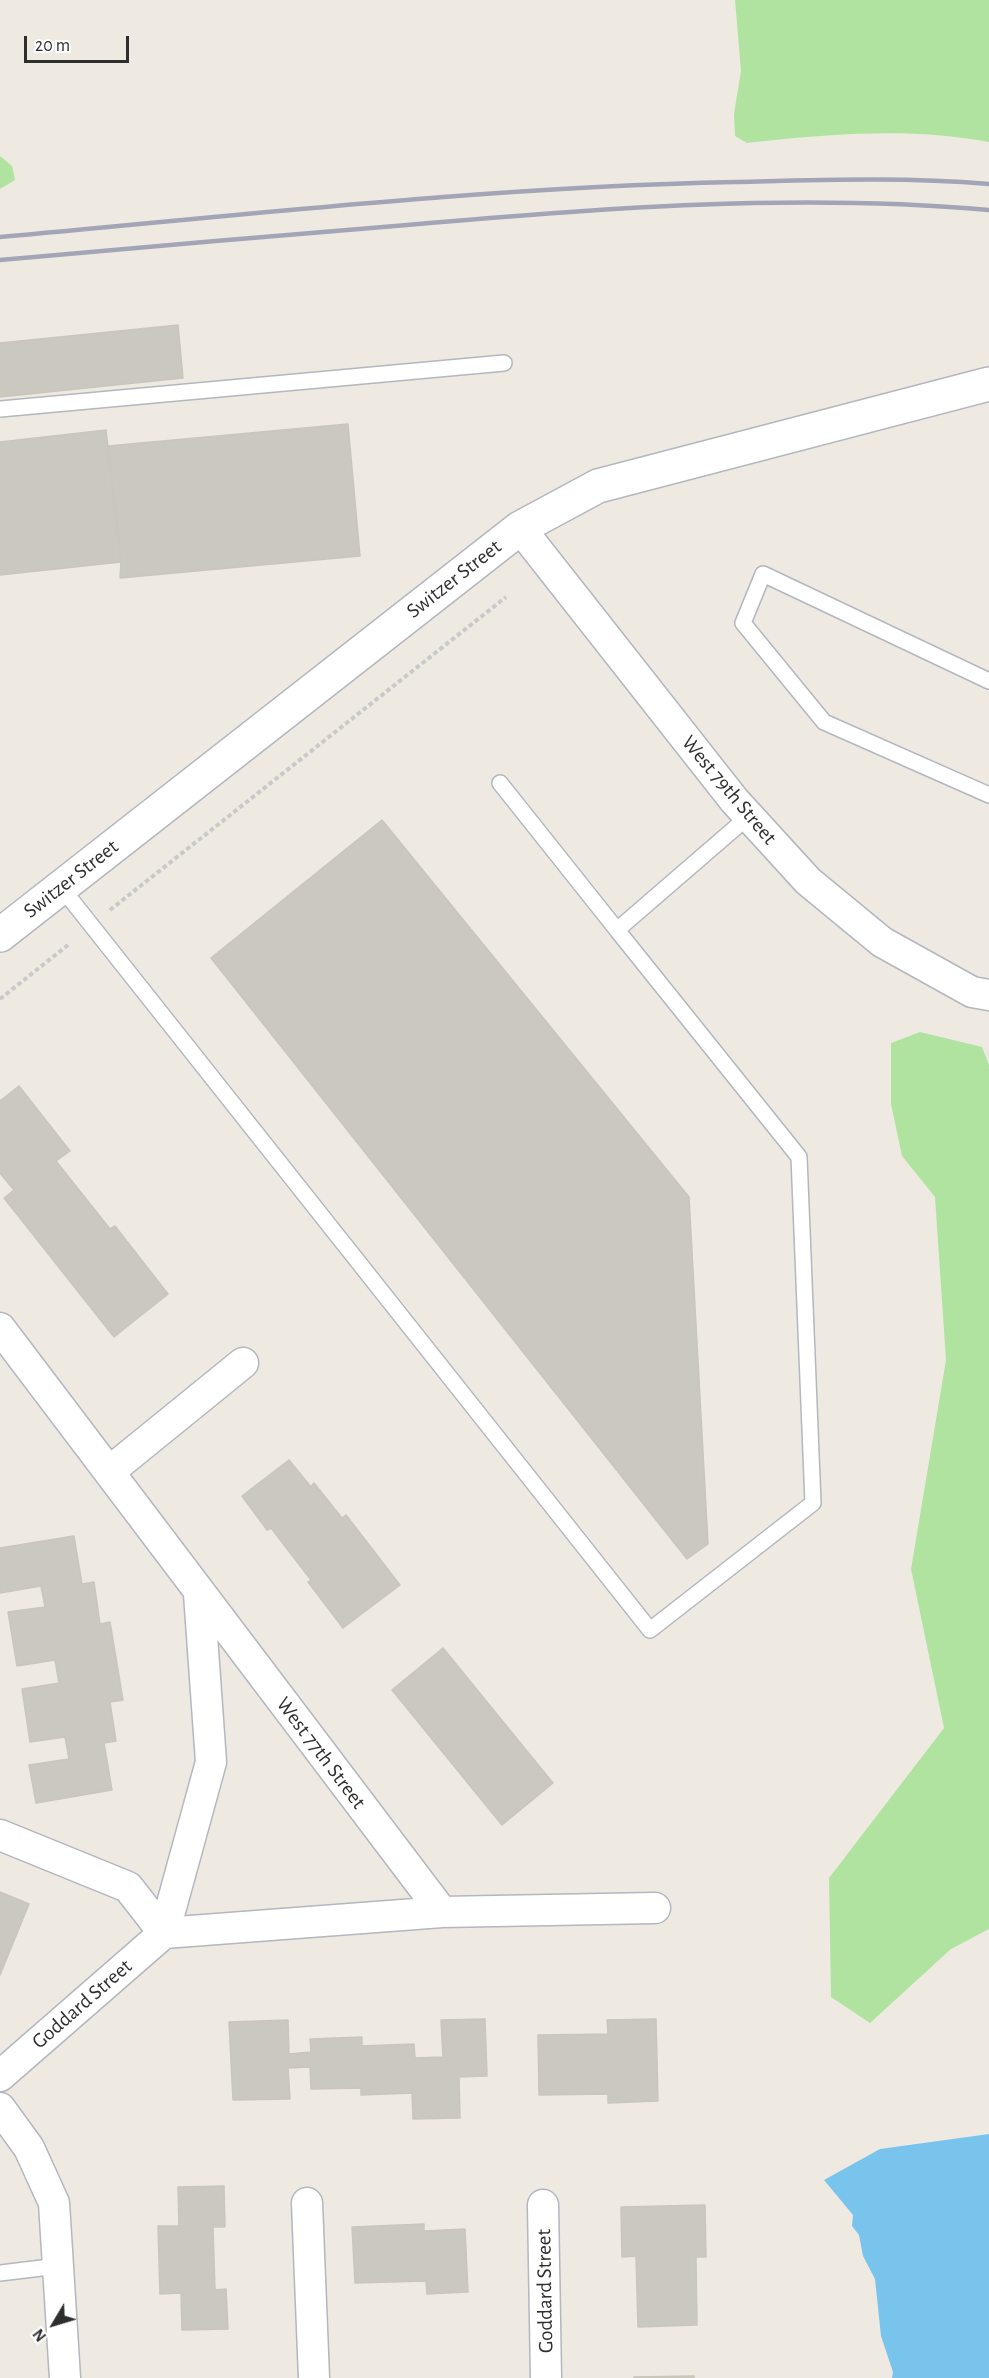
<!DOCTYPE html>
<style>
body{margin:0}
#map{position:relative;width:989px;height:2378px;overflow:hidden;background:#eeeae1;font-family:"Alegreya Sans",sans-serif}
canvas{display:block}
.north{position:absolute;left:24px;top:2294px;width:60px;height:60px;-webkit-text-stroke:4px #fff;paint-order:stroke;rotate:232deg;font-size:16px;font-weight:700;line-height:24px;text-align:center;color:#2e2e2e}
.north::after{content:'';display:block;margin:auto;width:21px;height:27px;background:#2e2e2e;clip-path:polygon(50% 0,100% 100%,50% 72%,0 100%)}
.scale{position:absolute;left:24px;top:36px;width:105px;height:27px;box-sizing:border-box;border:3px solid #2e2e2e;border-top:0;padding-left:8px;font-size:18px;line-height:21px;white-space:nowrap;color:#2e2e2e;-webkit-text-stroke:4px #fff;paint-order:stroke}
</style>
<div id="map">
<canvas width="989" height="2378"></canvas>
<div class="north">N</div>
<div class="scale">20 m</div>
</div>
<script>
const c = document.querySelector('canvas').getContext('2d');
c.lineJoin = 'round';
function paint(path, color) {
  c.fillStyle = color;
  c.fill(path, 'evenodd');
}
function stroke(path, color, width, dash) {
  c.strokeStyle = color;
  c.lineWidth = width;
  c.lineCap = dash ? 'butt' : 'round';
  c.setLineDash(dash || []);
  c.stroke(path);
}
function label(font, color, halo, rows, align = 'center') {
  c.font = font + ' "Alegreya Sans",sans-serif';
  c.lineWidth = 5;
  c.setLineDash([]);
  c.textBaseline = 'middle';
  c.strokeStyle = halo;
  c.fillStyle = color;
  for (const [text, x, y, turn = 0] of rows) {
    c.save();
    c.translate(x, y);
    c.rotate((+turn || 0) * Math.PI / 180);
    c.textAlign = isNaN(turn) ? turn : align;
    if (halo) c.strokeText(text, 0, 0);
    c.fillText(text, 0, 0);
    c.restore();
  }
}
paint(new Path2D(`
 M735,0H989V142C908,127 828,134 747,143L735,136L734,114L741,71Z
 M0,156L12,166L15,180L0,189Z
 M920,1032L982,1047L989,1065V1929L951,1949L870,2023L831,1997L829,1878L944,1728L911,1569L946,1360L935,1197L902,1156L891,1104V1043Z`), '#b1e3a0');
paint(new Path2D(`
 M989,2134V2378H892L893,2372L881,2336L875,2279L863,2256L859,2235L852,2226L853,2215L824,2180L880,2149Z`), '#78c4ec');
const building = new Path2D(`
 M178,325L183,378L0,397V343Z
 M348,424L360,556L120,578L121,562L108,446Z
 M106,430L121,562L0,575V442Z
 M382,820L689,1197L708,1544L687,1559L211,958Z
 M19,1086L70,1151L56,1161L110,1229L115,1226L168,1294L114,1337L4,1198L14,1190L0,1173V1101Z
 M289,1460L311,1487L314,1483L342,1518L346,1515L400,1585L343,1628L308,1582L311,1580L271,1528L267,1530L242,1496Z
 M74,1536L82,1584L94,1582L100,1624L110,1622L123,1700L110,1702L116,1741L104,1743L112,1790L36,1803L29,1765L69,1759L65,1737L30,1742L22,1689L59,1683L55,1660L17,1666L8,1612L45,1607L41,1586L0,1593V1548Z
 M443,1648L553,1783L502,1825L392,1690Z
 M0,1892L29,1904L0,1975Z
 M485,2019L487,2076L459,2077L460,2118L413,2119L412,2093L361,2095V2088L311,2089L310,2067L288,2068L290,2099L233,2100L229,2022L288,2020L289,2054L311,2052L310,2039L362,2037V2046L414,2044L415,2058L443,2057L441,2020Z
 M656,2019L658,2101L608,2103V2094L539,2095L538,2035L608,2034L607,2020Z
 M224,2186L225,2227H213L215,2290L226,2289L228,2329L182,2330L181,2293L160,2294L158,2226H179L178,2187Z
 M705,2205L706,2257H696L697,2325L638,2327L636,2256L622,2257L621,2207Z
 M424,2224V2231L465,2229L468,2292L427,2294L426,2281L355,2283L352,2227Z
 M694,2376V2378H634V2377Z`);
paint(building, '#cac8bf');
stroke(building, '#cac6ba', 1.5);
const lane = new Path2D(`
 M0,409L504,363
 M989,681L763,574L743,623L824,722L989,795
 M500,783L617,930
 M61,887L650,1630L813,1503L799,1157L617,930L749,816
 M0,2273L58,2266`);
const street = new Path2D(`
 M520,528L734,800L808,881L882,942L972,992L989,995
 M0,1328L442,1912
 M110,1471L243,1363
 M0,1835L128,1887L164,1933
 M164,1933L442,1912L655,1908
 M164,1933L211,1762L199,1594
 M0,2076L164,1933
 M0,2108L29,2148L54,2203L65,2378
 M307,2203L314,2378
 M543,2205L546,2378`);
const secondary = new Path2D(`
 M0,935L520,528L598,486L989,384`);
stroke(lane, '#b4b6c0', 18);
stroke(street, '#b4b6c0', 33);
stroke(secondary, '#b4b6c0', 36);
stroke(new Path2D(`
 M110,910L506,597
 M0,999L68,945`), '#c9c9c9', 4, [4.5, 3]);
stroke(lane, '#fff', 15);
stroke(street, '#fff', 30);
stroke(secondary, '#fff', 33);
stroke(new Path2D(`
 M0,237C245,215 489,187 735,182C820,180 905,177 989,184
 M0,260C136,248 271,236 407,225C599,208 796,193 989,210`), '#a3a5b7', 4.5);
label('21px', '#2e2e2e', '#fff', [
 ["Switzer Street",454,579,-38],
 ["West 79th Street",729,790,50],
 ["Switzer Street",71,879,-38],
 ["West 77th Street",321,1753,53],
 ["Goddard Street",82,2004,-41],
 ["Goddard Street",545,2291,-91]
]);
</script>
